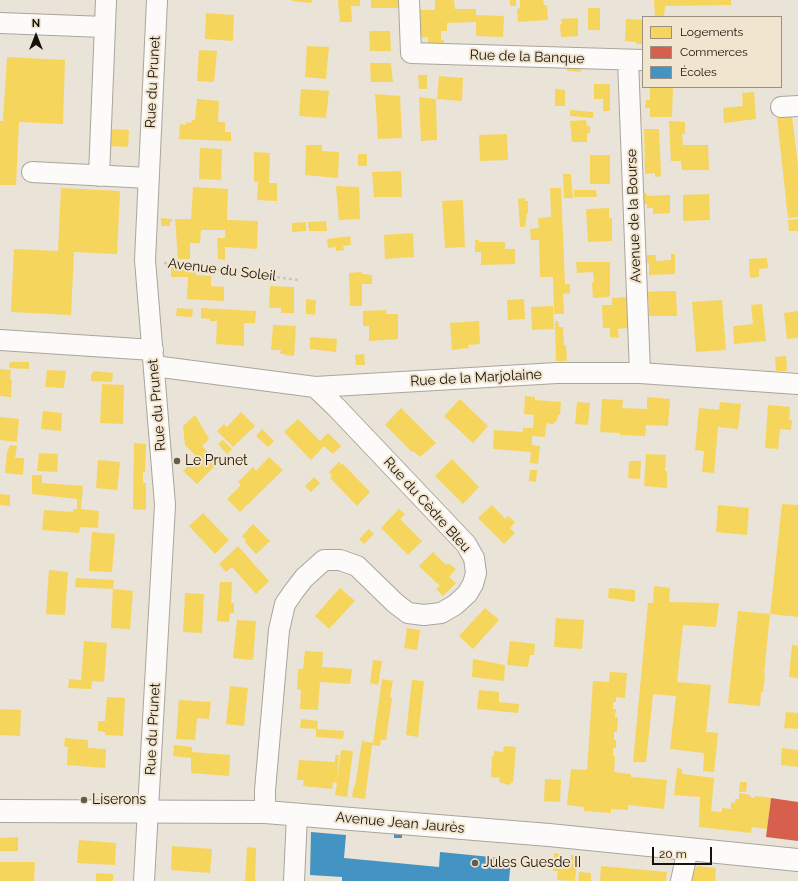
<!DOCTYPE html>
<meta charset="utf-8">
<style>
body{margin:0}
#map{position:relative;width:798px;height:881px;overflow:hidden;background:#eae3d7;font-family:Raleway,sans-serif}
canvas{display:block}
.legend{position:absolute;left:642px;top:16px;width:140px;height:72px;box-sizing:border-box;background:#f2e5cf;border:1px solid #9a9181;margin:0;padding:5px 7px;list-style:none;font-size:12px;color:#17120b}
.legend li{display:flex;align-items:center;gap:8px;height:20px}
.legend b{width:20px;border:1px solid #9a9181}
.north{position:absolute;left:16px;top:16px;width:40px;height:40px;-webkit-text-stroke:3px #f2e5cf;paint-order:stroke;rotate:0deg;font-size:11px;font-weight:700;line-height:16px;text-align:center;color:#17120b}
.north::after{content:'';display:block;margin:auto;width:14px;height:18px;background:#17120b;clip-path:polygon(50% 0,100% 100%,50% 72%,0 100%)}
.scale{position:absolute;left:652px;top:847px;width:60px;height:18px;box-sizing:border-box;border:2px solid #17120b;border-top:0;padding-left:5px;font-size:12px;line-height:14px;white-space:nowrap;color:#17120b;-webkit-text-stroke:3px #f2e5cf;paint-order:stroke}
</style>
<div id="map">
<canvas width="798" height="881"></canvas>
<ul class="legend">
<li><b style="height:11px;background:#f6d55c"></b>Logements</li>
<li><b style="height:11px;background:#d6604d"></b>Commerces</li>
<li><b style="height:11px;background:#4393c3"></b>Écoles</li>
</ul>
<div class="north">N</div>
<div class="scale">20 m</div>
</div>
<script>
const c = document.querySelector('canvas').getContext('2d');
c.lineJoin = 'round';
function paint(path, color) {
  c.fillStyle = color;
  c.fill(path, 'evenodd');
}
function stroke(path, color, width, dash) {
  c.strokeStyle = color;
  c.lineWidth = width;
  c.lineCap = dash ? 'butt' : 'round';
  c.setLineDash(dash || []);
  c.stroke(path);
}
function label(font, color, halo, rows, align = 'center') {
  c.font = font + ' Raleway,sans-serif';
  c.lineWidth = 4;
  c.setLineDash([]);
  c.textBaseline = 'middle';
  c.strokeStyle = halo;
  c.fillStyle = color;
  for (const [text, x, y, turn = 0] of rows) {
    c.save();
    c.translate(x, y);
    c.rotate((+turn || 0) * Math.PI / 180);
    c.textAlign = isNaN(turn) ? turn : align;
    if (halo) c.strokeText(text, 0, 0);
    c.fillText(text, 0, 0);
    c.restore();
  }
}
paint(new Path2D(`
 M292,0H312L311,3L292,1Z
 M338,0H360V6H351L352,22H340Z
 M371,0H399V8H371Z
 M435,0H454L455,9H476V15L504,16L503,37L476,36V22L447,23V31H441V40H444V48H428V37L417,38L416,10H435Z
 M510,0H516V6H510Z
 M520,0H543L544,5H547L548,20L518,22L517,9L520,8Z
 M654,0H731V5L665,6L664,17H655Z
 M588,8H600V30H588Z
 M206,13L234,15L233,41L205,39Z
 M578,18V36L561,37L560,24H562L561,19Z
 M626,19L643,20V44H636V42L625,41Z
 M369,31H390L391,51H370Z
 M307,46L329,47L326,79L305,77Z
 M199,50L217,51L214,82L197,81Z
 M7,57L65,60L63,124L19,122L16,185H0V121H3Z
 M370,63H391L393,82H371Z
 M567,63H581V72L567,71Z
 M418,75H427V89H419Z
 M439,76L463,78L462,101L437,99Z
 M594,84H610V111H603V99H594Z
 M650,87H673L672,117H650V108H645L646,100H650Z
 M301,89L329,91L326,118L299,116Z
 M555,89L565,90V106H555Z
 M754,92L756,119L724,123L723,108L743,106L742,93Z
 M375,94L400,96L402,138L378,139Z
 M419,97L436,99L437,140L421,141Z
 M197,99L219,101L218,122H225V132H231V141L179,139L180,124L186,125V122L191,123L192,120H195Z
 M570,110L593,112V118L570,116Z
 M792,116L798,166V217L788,218L777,117Z
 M586,120L587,126H590V133H587V142H572L570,121Z
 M669,121L685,122V134H682L683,145H708L709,170H682L681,161H671Z
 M110,129L129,130L128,147L109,146Z
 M644,129H659L661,176L655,177V173L645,174Z
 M507,134L508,160L480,161L479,135Z
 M306,145H322V151L339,152L338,178L305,175Z
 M200,148L222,149L221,180L199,179Z
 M254,152L270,153L269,183H277V201L257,200L258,182H254Z
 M358,154H367V166H358Z
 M590,155H610V184H590Z
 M401,171L402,197H374L372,172Z
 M563,174H571L573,198H564Z
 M336,186L359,187L360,219L339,220Z
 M193,187L228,189L227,220L258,221L257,249L225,247V260L218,259L217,238H225V230H201L200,243H190V259H178L175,219H191Z
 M61,188L120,191L117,254L74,252L71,315L11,312L14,249L58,251Z
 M550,188H561L565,284H570V293L563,294L564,314H554L553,277H540L539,240H531L530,229L539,228L538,218L551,217Z
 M574,190H596L597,197H574Z
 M636,193H647V196L670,195V213L653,214V208H647V204L636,205Z
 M709,194L710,220L683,221V195Z
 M525,198V201H528V213H527L525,227H520L518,199Z
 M463,200L465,247L445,248L442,201Z
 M609,208V218H612V241L588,242L586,209Z
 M161,218L172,219V222H170V226H161Z
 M798,219V231H789L788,220Z
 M326,221L327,231H309L308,222Z
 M306,222V231L292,232V223Z
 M413,233L414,257L385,259L384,235Z
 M350,236L351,245L343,246L344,250L336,251V247L328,248L327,239Z
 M475,240H479V242H505V249H515V264L481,265V252H475Z
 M671,254H675V274L649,275V263H647V255H656V261L671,260Z
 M767,258L768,268L759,269V277L750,278L749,259Z
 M576,262H610V295L608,297L593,298L592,283L594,282L593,272L577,273Z
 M171,267L196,268V275L211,276V286L224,287V301L187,299L188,277H171Z
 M362,272V274L372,275V284H362V306H350L349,273Z
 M270,286L294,287V313H281V308H269Z
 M662,291H676L677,316H649L648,292Z
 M627,297L628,328L618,329L619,338L610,337V328H603L602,305H612V298Z
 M306,299L316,300L315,315L306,314Z
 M524,299L525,319L508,320L507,300Z
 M722,300L726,350L696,352L692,302Z
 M762,304L766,341L734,344L733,326L753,324L751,305Z
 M553,306L554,329L532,330L531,307Z
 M177,308L193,309L192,317L176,316Z
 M201,308L256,311L255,323H244V346L216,344L217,321H210V319L201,318Z
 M386,310V314H398V339L369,341V326H363V311Z
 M798,311V338L787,339L784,313Z
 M479,321L480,344L468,345L469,348L452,350L450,323Z
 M555,321H558L559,327H563L564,345H566L567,361H556Z
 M273,325L296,326L294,356L285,355V354H280L281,350H271Z
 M310,337L337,339L336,352L310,349Z
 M364,354L365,365H356L355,355Z
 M786,356L787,371H776L775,357Z
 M10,362H29V369L9,368Z
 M0,369L11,370L10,380H12L11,397L0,396Z
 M47,370L66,371L64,388L45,387Z
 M94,371L113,373L112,382L91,381V375Z
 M102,384L124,385L123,424L100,423Z
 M525,396L535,397V400L561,402L560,415H558L557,420L553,424L547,423V425H546L545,437L532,436V445L540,446L538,464L530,463L531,452L493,449L494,430L523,432V428H533L534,415L524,414Z
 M647,397L670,399L668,426L646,425L645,436L620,435V433L600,432L602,399L623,400L622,408L647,409Z
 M460,399L488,426L473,443L444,416Z
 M577,402L590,403L588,425L575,424Z
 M720,402L741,404L738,429L718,427L714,473L702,472L704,451L695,450L699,408L719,410Z
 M768,405L790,407L789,420H792L791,430L780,429L778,449L765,448Z
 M401,408L436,443L420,457L413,451L412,452L385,425Z
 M43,411L62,413L61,431L41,429Z
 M241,412L255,426L233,447L217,431L224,424L227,427Z
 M195,415L209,439L202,446L218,463L197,484L183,471L197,457L185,445L183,426Z
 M0,417L19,419L17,442L0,440Z
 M298,419L320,441L328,433L341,446L333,454L324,446L311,460L284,432Z
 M262,429L274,441L268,447L256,436Z
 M223,440L232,449L227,454L218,444Z
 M134,443L146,444L145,472H143V483H146V510L133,509Z
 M10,445L17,446L15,458H24L23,475L5,473L7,452Z
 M39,453L58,454L57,472L37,471Z
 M646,454L666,455L665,471H667V488L644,486Z
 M269,457L283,470L240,512L227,499L241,485L238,482L253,467L256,471Z
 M452,459L479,487L463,504L435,476Z
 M98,460L120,462L117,490L96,488Z
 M629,461H641L640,479L628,478Z
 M339,462L342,465L343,464L370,492L357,506L330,478L332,476L329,472Z
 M530,470H537L536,482L529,481Z
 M32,475H42V483L83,486L81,509L99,511L98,528L80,527L79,533L42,530L44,510L73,512V509H77V499L32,494Z
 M314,477L320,483L311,492L305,486Z
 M0,494L10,495V506L0,505Z
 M782,504L798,505V617L770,614Z
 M492,505L505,519L508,516L515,522L510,528L515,533L504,544L478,518Z
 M718,505L749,508L747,535L716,532Z
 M399,509L405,514L400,519L422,541L408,555L381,528Z
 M203,513L229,540L215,554L189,526Z
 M253,524L270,541L256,554L245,542L246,540L242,536Z
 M369,529L374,534L364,544L359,539Z
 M92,532L115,534L112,572L89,571Z
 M238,546L269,581L256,594L232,567L226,572L219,564Z
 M433,552L446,565L448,563L456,569L449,577L456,583L443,596L436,589L440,586L419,566Z
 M49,570L68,572L65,615L46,614Z
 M76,578L114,580L113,589L75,587Z
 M220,582H232L231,603H234V613H230L229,622L217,621Z
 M654,586L670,588L669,602L719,603L716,627L683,625L677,682L711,685L706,732L718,733L714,772L703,771L704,753L670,749L676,696L653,694L646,762H633L648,603H653Z
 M340,588L355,601L329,629L315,616Z
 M609,588L635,590V602L608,598Z
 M113,589L133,591L130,629L111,628Z
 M185,593L204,594L202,633L183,632Z
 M485,608L499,620L473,649L459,636Z
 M738,611L770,614L764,675H765L764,684L763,692H761L760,706L728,703Z
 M556,618L584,620L582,649L554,647Z
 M237,620L256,621L253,660L233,658Z
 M407,628L420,630L417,650L404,648Z
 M84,641L107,643L104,682L92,681L91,689L68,688L69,679L81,680Z
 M510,641L535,644L534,655H530L528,667L507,665Z
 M792,645L798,646V678L789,677Z
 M305,651L323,652L322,667L352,669L350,684L320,682L318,710L300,709L301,690L297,689L298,669H303Z
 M473,659L505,665L504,681L472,677Z
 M373,660L382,661L378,685L370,683Z
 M610,672L627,673L625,698L616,697V702H613V709H616L615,717H618L617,732H614V740H616V748H613V756H615L614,772L631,774V777L667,780L664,809L628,805V810L611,809V813L584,811V807L567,805L571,769L587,770L593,681L609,682Z
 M382,679L393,681L390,697L392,698L386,740H381L380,746L372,745L365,799L352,797L354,786H355L362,741L373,743Z
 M412,680L424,681L418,737L406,735Z
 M230,686L248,688L244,726L226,724Z
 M479,690L499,692V702L519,704L518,713L477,709Z
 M107,697L125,698L123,736L105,735V732L98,731V721H105Z
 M179,700L211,702L209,719L197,718L195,740L176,739Z
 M0,709L21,710L20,736L0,735Z
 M786,712L798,713V729L784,728Z
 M301,719L318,721L317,729L344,731L343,739L316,737V729L300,728Z
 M65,738L88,740V748L106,749L105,768L67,765L68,747L64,746Z
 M174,745L192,747V752L230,755L229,776L191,773V758L173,756Z
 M504,746L516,747L513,782L508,785L499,782L500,778L491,777L492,756H494V751L503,752Z
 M782,748L798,750V767L781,765Z
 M341,750L353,751L347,797L335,795L337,783L333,782L332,789L303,786L304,780H297L299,760L335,762V755H339L337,781Z
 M677,768L682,769V774L714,778L711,811L722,812V808L731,809V802L735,803V799H739V793L750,795V797L754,798L755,796L771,798L767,829L752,827L751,833L699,827L700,797L674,795Z
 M545,779L561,780L560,802L544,801Z
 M740,782H747L746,792H739Z
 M18,837V851H0V838Z
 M79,840L116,843L115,865L77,863Z
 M172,846L212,849L210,873L171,870Z
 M247,847L256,848L255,881H245Z
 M554,853L560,854V860L571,861V855H578L575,881L557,880L558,871H553Z
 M0,862H35L34,881H0Z
 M601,866L667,872L666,881H600Z
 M698,866L716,868L715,881H690L692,872Z
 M579,872L591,873V881H578Z
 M96,873L113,874V881H96Z`), '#f6d55c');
paint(new Path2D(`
 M771,798L798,802V841L766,837Z`), '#d6604d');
paint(new Path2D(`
 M311,832L346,835L344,858L439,867L440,852L511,859L509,881H342V877L310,875Z
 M394,834L402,835V838H394Z`), '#4393c3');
const minor = new Path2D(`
 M409,0L411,53L643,60
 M0,23L105,27
 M628,60L640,373
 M781,107L798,106
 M32,172L149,178
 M99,176L106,0
 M0,340L153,350
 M154,366L315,387L557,373H640L798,384
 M265,812V790L279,630L285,604L294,591L304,578L324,560H340L357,566L395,603L408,613L424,615L441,613L455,605L467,594L473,584L476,573L474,558L466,544L336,407L315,387
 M144,881L165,505L145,260L157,0
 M294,881L297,815
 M681,881L688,849`);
const major = new Path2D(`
 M0,811L265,812L549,835L798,860`);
stroke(minor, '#aaa59c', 22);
stroke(major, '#aaa59c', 24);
stroke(new Path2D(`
 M164,263L299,280`), '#c8c6c1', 2.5, [3, 3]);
stroke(minor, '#fcfbf9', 20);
stroke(major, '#fcfbf9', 22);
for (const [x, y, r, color] of [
 [177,461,4,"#615b52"],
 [84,800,4,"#615b52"],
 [475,863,4,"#615b52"]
]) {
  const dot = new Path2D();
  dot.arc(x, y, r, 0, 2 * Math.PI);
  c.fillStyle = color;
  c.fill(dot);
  stroke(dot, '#f2e5cf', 1.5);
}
label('14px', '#17120b', '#f2e5cf', [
 ["Rue de la Banque",527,57,2],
 ["Rue du Prunet",153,82,-87],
 ["Avenue de la Bourse",634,216,-92],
 ["Avenue du Soleil",222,270,7],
 ["Rue de la Marjolaine",476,378,-3],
 ["Rue du Prunet",157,405,-95],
 ["Rue du Cèdre Bleu",427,505,48],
 ["Rue du Prunet",153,729,-87],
 ["Avenue Jean Jaurès",400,823,5]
]);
label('14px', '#17120b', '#f2e5cf', [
 ["Le Prunet",185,461],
 ["Liserons",92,800],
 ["Jules Guesde II",483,863]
], 'left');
</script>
